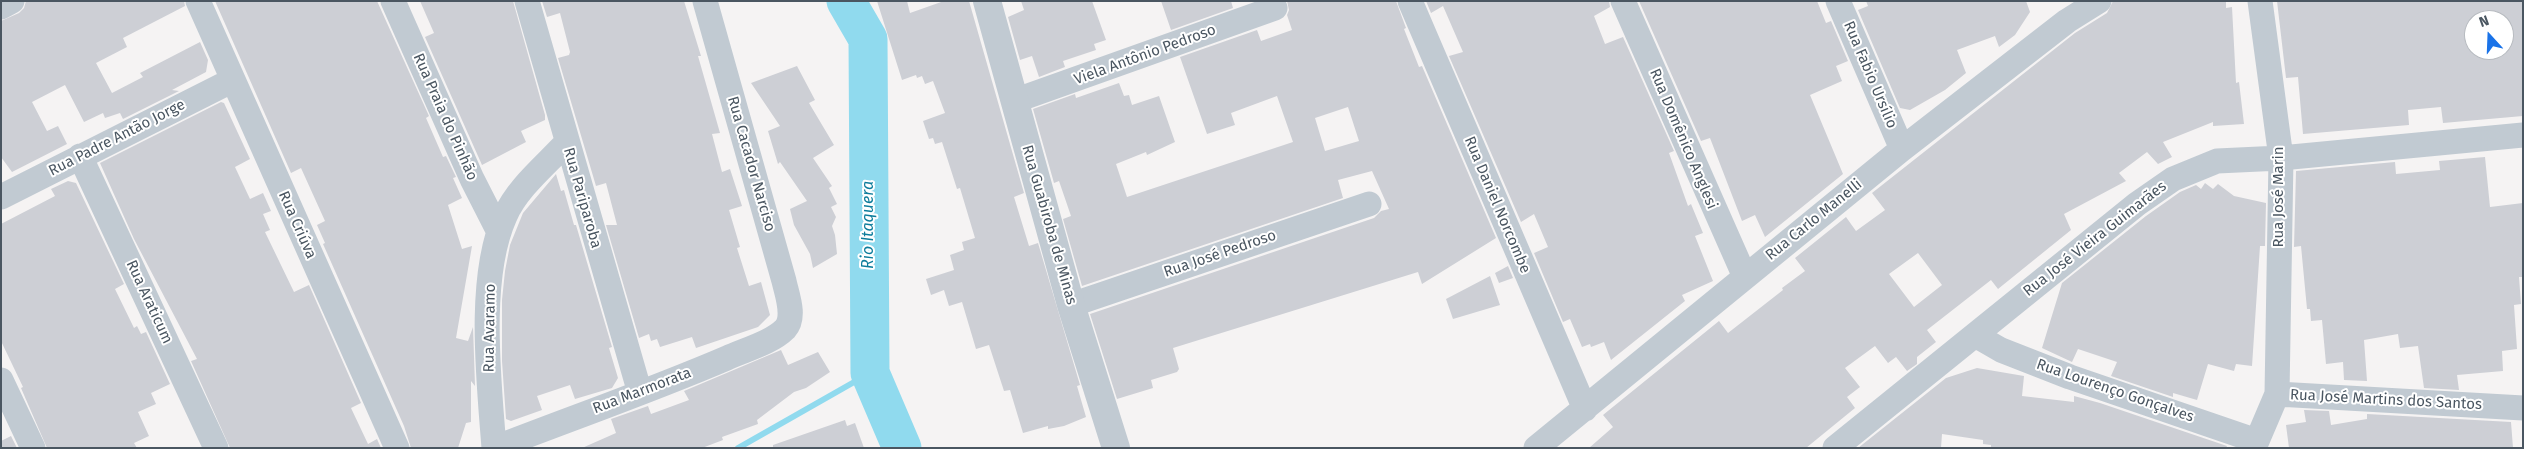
<!DOCTYPE html>
<meta charset="utf-8">
<style>
body{margin:0}
#map{position:relative;width:2524px;height:449px;overflow:hidden;background:#f5f3f3;font-family:"Fira Sans",sans-serif}
canvas{display:block}
.frame{position:absolute;inset:0;border:2px solid #4a5661;pointer-events:none}
.north{position:absolute;left:2464px;top:10px;width:50px;height:50px;box-sizing:border-box;background:#fff;border:1px solid #b7bbc0;border-radius:50%;rotate:340deg;font-size:14px;font-weight:700;line-height:20px;text-align:center;color:#4a5661}
.north::after{content:'';display:block;margin:auto;width:18px;height:22px;background:#1a73e8;clip-path:polygon(50% 0,100% 100%,50% 72%,0 100%)}
</style>
<div id="map">
<canvas width="2524" height="449"></canvas>
<div class="frame"></div>
<div class="north">N</div>
</div>
<script>
const c = document.querySelector('canvas').getContext('2d');
c.lineJoin = 'round';
function stroke(path, color, width, dash) {
  c.strokeStyle = color;
  c.lineWidth = width;
  c.lineCap = dash ? 'butt' : 'round';
  c.setLineDash(dash || []);
  c.stroke(path);
}
function paint(path, color) {
  c.fillStyle = color;
  c.fill(path, 'evenodd');
}
function label(font, color, halo, rows, align = 'center') {
  c.font = font + ' "Fira Sans",sans-serif';
  c.lineWidth = 4;
  c.setLineDash([]);
  c.textBaseline = 'middle';
  c.strokeStyle = halo;
  c.fillStyle = color;
  for (const [text, x, y, turn = 0] of rows) {
    c.save();
    c.translate(x, y);
    c.rotate((+turn || 0) * Math.PI / 180);
    c.textAlign = isNaN(turn) ? turn : align;
    if (halo) c.strokeText(text, 0, 0);
    c.fillText(text, 0, 0);
    c.restore();
  }
}
stroke(new Path2D(`
 M738,448L870,373`), '#90daee', 6);
stroke(new Path2D(`
 M846,1L868,39L870,373L902,448`), '#90daee', 39);
paint(new Path2D(`
 M26,1H184L185,6L123,38L127,47L96,63L112,93L143,77L140,73L200,42L208,60L206,72L172,90L179,91L123,119L120,113L105,118L103,113L84,122L65,85L32,102L47,131L58,126L67,144L12,172L1,157V21L19,13L24,8Z
 M215,1H377L429,116L426,118L443,157L446,156L456,177L453,178L462,198L448,205L462,249L472,246L456,338L468,341L473,327L475,386L471,381V422L466,423L458,448H411L404,426L323,244L325,243L317,225L325,221L301,168L291,173Z
 M420,1H513L545,115V120L521,131L526,142L482,165L425,37L434,33Z
 M542,1H684L701,56H698L720,133L712,134L722,172L730,169L742,206L729,210L740,247L737,248L749,286L761,282L770,315L758,327L696,348L692,337L660,347L657,339L651,341L649,334L639,338L606,225H617L606,183L596,186L558,58L569,55L570,52L560,13L547,17Z
 M877,1H907L910,13L944,1H969L1024,193L1014,197L1029,246L1038,243L1080,385L1077,386L1086,417L1064,426L1048,429V426L1023,433L1010,390L1004,391L989,345L976,349L962,302L949,306L944,290L931,295L926,279L954,270L950,255L964,250L962,242L975,238L960,188L957,189L942,142L935,144L933,138L929,139L923,121L945,113L933,81L925,84L922,76L917,78L916,75L902,80Z
 M1021,1H1092L1106,40L1094,44L1096,50L1063,61L1065,67L1039,77L1032,56L1020,60L1008,17L1024,10Z
 M1161,1H1231L1233,8L1171,30Z
 M1287,1H1396L1406,28L1404,29L1419,67L1422,66L1496,238L1422,284L1418,272L1173,348L1179,369L1177,372L1151,380L1153,388L1117,399L1090,314L1374,218L1381,211L1389,209L1372,171L1338,180L1343,198L1082,286L1063,219L1071,216L1059,181L1054,183L1033,109L1075,94L1076,98L1119,83L1124,96L1129,95L1132,105L1159,96L1175,142L1147,155L1146,152L1116,164L1127,197L1293,142L1277,96L1231,113L1235,125L1207,134L1180,57L1257,30L1261,41L1292,30L1287,15L1289,10ZM1348,107L1359,141L1325,151L1315,118Z
 M1426,1H1609L1610,7L1594,16L1605,44L1623,37L1674,151L1669,153L1688,206L1691,204L1703,233L1695,236L1713,281L1682,295L1685,301L1611,360L1604,342L1591,347L1590,344L1582,347L1570,319L1563,322L1534,253L1548,247L1534,214L1521,222L1449,56L1463,52L1443,6L1431,13Z
 M1639,1H1817L1826,23L1831,21L1848,61L1836,66L1842,81L1810,95L1843,174L1765,237L1755,215L1742,221L1710,138L1701,141Z
 M1866,1H2026L2030,12L2015,35L1999,47L1995,36L1957,50L1966,73L1945,90L1910,110L1900,108L1858,10L1868,6Z
 M2113,1H2226V8L2232,7L2236,83L2239,82L2244,124L2213,126V122L2163,142L2172,157L2158,164L2147,152L2119,173L2126,181L2064,214L2071,230L1998,289L1991,280L1927,330L1936,342L1917,357V364L1907,371L1896,357L1888,363L1875,346L1845,368L1860,387L1847,397L1855,408L1806,448H1589L1613,427L1603,415L1719,321L1728,333L1783,290L1782,288L1805,271L1795,258L1846,217L1856,231L1885,210L1872,193L2075,33L2107,13ZM1918,253L1942,285L1914,307L1889,274Z
 M2277,1H2523V116L2443,123L2441,107L2408,110L2409,125L2303,134L2298,77L2286,78ZM2474,20H2504V50H2474Z
 M797,66L815,100L809,103L834,145L813,158L832,186L829,188L837,204L831,207L836,217L832,226L835,235L837,254L813,268L810,254L794,225L790,209L807,201L780,162L778,164L768,131L780,126L751,83Z
 M221,102L224,103L250,159L235,167L250,199L263,193L271,211L263,214L270,230L265,232L294,292L309,285L361,403L351,408L368,444L377,439L381,448H230L191,361L197,359L134,239L100,163Z
 M2485,157L2490,207L2523,203V277H2519L2521,304L2514,305L2517,349L2502,351L2503,371L2457,375L2459,390L2424,388L2418,346L2400,348L2398,334L2364,340L2367,381L2344,380L2343,362L2326,364L2322,320L2311,321L2310,309H2307L2301,246L2294,247L2296,171L2395,162L2396,174L2440,170L2439,161Z
 M556,174L561,191L564,190L574,225H576L612,347L609,348L618,378L612,388L575,399L570,385L537,396L542,410L511,421L506,419L502,361V300L505,271L510,245L523,213Z
 M68,181L76,183L124,284L115,289L134,328L137,326L141,334L146,332L170,384L151,393L156,404L138,412L149,436L134,443L137,448H47L21,388L23,387L1,341V224L55,196L51,189Z
 M2205,183L2213,189L2218,184L2234,196L2266,203L2265,246H2260L2252,366L2236,364L2234,371L2208,364L2197,400L2173,393V397L2111,376L2117,362L2078,349L2072,362L2042,348L2062,283L2146,216L2180,192L2196,185L2201,189Z
 M1508,266L1513,278L1499,283L1495,273Z
 M1490,276L1500,305L1453,319L1446,299Z
 M781,350L788,365L818,352L830,372L806,388L794,392L757,420L758,424L722,437L723,440L702,448H582L616,433L611,419L648,406L651,414L689,400L684,391Z
 M1977,368L2024,376L2022,396L2074,402V396L2100,403L2227,446L2226,448H1991V445L1983,444V440L1942,434L1941,448H1858L1946,378Z
 M2304,410L2329,411L2331,425L2367,419V414L2511,422L2513,448H2289L2286,425L2306,422Z
 M845,420L847,426L855,423L864,448H773V445Z
 M11,436L17,448H1V441Z`), '#cdcfd5');
stroke(new Path2D(`
 M198,1L397,448
 M393,1L472,179L499,232
 M527,1L640,393
 M1410,1L1585,409
 M1623,1L1745,277
 M1838,1L1902,149
 M1,7L12,1
 M1014,101L1275,8
 M80,156L216,448
 M1,197L233,80
 M1071,305L1369,204
 M1975,335L2001,350L2070,377L2257,441
 M1,380L33,448
 M2277,394L2523,408
 M494,448C489,381 477,278 505,216C517,188 546,165 566,143
 M495,448C572,418 650,391 727,358C744,350 771,343 785,329C796,317 787,295 784,281L705,1
 M1536,448L1902,149L2067,21L2099,1
 M1835,448L2137,204L2173,179L2217,161L2281,158L2523,135
 M2254,448L2277,394L2281,158L2260,1`), '#c1cad2', 25);
stroke(new Path2D(`
 M987,1L1071,305L1116,448`), '#c1cad2', 28);
label('15px', '#4a5661', '#fff', [
 ["Viela Antônio Pedroso",1145,55,-20],
 ["Rua Fabio Ursílio",1870,75,67],
 ["Rua Praia do Pinhão",445,117,66],
 ["Rua Padre Antão Jorge",117,138,-27],
 ["Rua Domênico Anglesi",1683,139,67],
 ["Rua Cacador Narciso",751,164,74],
 ["Rua José Marin",2279,197,-90],
 ["Rua Pariparoba",582,198,74],
 ["Rua Daniel Norcombe",1497,205,67],
 ["Rua Carlo Manelli",1814,220,-39],
 ["Rua Criúva",297,225,66],
 ["Rua Guabiroba de Minas",1049,225,74],
 ["Rua José Vieira Guimarães",2095,239,-38],
 ["Rua José Pedroso",1220,254,-19],
 ["Rua Araticum",149,302,65],
 ["Rua Avaramo",490,328,-89],
 ["Rua Marmorata",642,391,-21],
 ["Rua Lourenço Gonçalves",2115,391,19],
 ["Rua José Martins dos Santos",2386,400,3]
]);
label('italic 16px', '#0c7c9b', '#fff', [
 ["Rio Itaquera",869,225,-90]
]);
</script>
